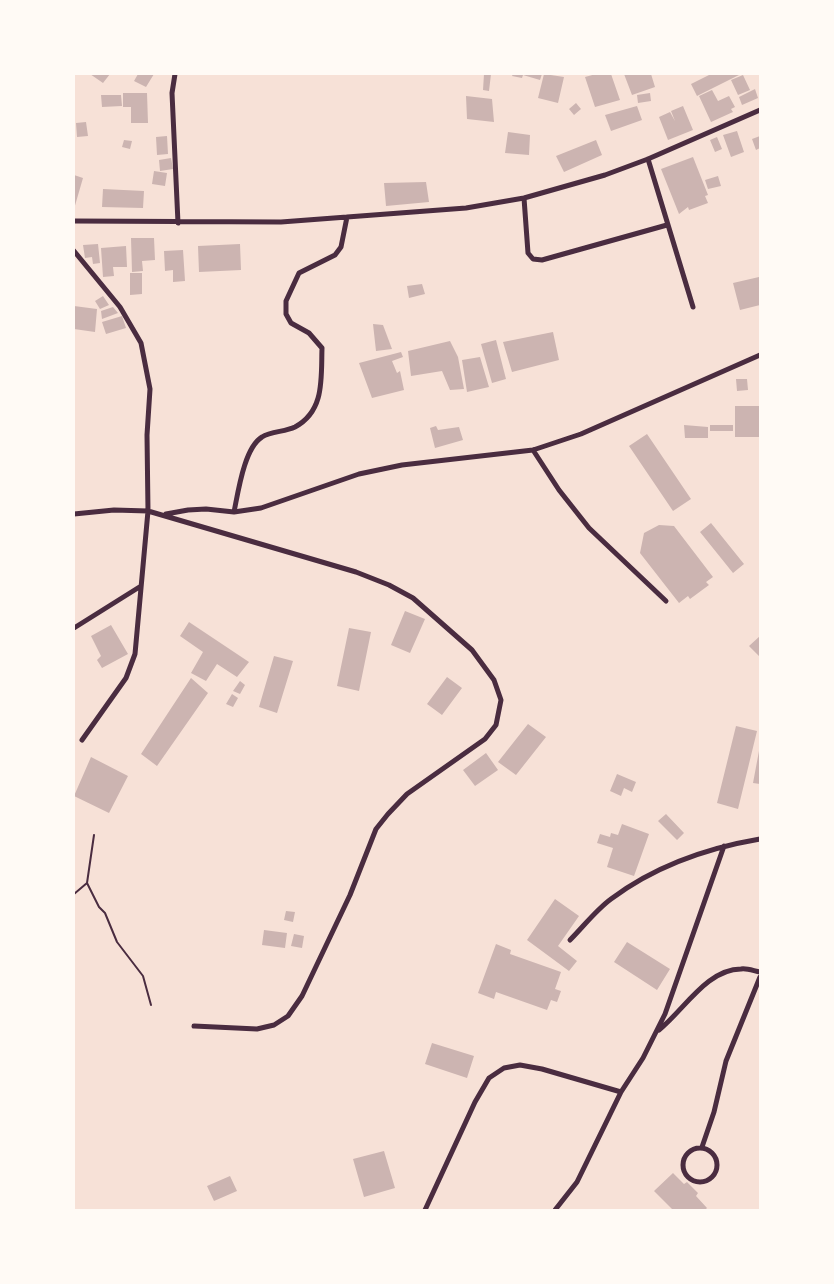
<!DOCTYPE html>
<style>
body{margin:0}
#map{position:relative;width:834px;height:1284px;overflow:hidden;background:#f7e1d7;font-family:Quicksand,sans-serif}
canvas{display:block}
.frame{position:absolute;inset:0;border:75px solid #fffaf5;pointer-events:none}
</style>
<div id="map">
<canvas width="834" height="1284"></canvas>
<div class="frame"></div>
</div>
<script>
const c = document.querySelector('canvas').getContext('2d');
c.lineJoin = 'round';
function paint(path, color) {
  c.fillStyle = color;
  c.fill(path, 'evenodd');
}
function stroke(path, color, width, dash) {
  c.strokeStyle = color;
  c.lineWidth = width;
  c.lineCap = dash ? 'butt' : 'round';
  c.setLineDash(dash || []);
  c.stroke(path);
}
paint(new Path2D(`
 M90,74H110L103,83Z
 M138,74H154L146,87L134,81Z
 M484,74H491L489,91L483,90Z
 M513,74H542L540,80L523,75L522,78L512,76Z
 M544,74L564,77L558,103L538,98Z
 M596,74H611L620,100L595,107L585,77Z
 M624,74H651L655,87L632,95Z
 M711,74H741L697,96L691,84Z
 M743,75L750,90L738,95L731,80Z
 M755,89L758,98L742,105L739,97Z
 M712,90L718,101L729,96L735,107L731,109L733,112L711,122L699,96Z
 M123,93H147L148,123H131V107H123Z
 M650,93L651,101L638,103L637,95Z
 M101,95H121L122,106L102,107Z
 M466,96L492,99L494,122L467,119Z
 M576,103L581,109L574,115L569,109Z
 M637,106L642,120L611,131L605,115Z
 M683,106L693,130L668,140L659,117L670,112L675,121L671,111Z
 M86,122L88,136L77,137L76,123Z
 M737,131L744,152L731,157L723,135Z
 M508,132L530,135L529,155L505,153Z
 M167,136L168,154L157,155L156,137Z
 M760,136V148L756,150L752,139Z
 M717,137L722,149L715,152L710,140Z
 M124,140L132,141L130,149L122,147Z
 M596,140L602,155L564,172L556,156Z
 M693,157L708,195L705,196L708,203L689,210L688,207L679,214L661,169Z
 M171,158L173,169L160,171L159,160Z
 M154,171L167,173L165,186L152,184Z
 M74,175L83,178L74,209Z
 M718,176L721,186L708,189L705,180Z
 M426,182L429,202L386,206L384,183Z
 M103,189L144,191L143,208L102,207Z
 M131,238H154L155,260L142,261L143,271L132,272Z
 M98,244L100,263L93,264L92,257L85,258L83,245Z
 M240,244L241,270L199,272L198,246Z
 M126,246L127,267H113L114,276L103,277L101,248Z
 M183,250L185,281L173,282V270L165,271L164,251Z
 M130,273H142V294L130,295Z
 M759,277L760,305L740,310L733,283Z
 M422,284L425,294L409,298L407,286Z
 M103,296L109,305L100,309L95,301Z
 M74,306L97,309L95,332L74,329Z
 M113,307L118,313L102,319L101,311Z
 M122,316L126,328L106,334L102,322Z
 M373,324L383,325L392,349L376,351Z
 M553,332L559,360L512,372L503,342Z
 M496,340L506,379L492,383L481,344Z
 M450,341L458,357L464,389L450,390L442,371L411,376L408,351Z
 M401,352L403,357L392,361L397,373L400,371L404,390L372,398L359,363Z
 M480,357L489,387L467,392L462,360Z
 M736,379H747L748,390L737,391Z
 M735,406H760V437H735Z
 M684,425L708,427V438H685Z
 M710,425H733V431H710Z
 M436,426L438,430L459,427L463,440L435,448L430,428Z
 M647,434L691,499L673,511L629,446Z
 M711,523L744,564L733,573L700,532Z
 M659,525L674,526L713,577L706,582L709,585L690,599L688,596L679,603L640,553L644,533Z
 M405,611L425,619L410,653L391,645Z
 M189,622L249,662L237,677L217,664L206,681L191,673L203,652L180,636Z
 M111,625L128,654L102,668L97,660L101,656L91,636Z
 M349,628L371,632L359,691L337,686Z
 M760,636V657L749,646Z
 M274,656L293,661L277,713L259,707Z
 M447,677L462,688L442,715L427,704Z
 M191,678L208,693L157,766L141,754Z
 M240,681L245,685L240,694L233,691Z
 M232,694L238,698L233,707L226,704Z
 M528,724L546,737L516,775L498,762Z
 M736,726L757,731L738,809L717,803Z
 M759,751H760V784L753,783Z
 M486,753L498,770L475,786L463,770Z
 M91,757L128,776L109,813L74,796Z
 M617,774L636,782L632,792L624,788L621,796L610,791Z
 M666,814L684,833L677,840L658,821Z
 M622,824L649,834L634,876L607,867L613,848L597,843L600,834L610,837L611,833L618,835Z
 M555,899L579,916L558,946L577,961L569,971L527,940Z
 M286,911L295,912L293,922L284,920Z
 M264,930L287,933L285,948L262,945Z
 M294,934L304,936L302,948L291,946Z
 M627,942L670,969L657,990L614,962Z
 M496,944L511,950L510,954L561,972L555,989L561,991L557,1002L551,1000L547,1010L496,992L494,999L478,993Z
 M432,1043L474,1056L467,1078L425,1064Z
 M384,1151L395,1188L364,1197L353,1159Z
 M673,1173L684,1184L687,1182L698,1193L696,1196L707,1208L705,1210H673L654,1191Z
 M230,1176L237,1191L214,1201L207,1186Z`), '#ccb4b1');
stroke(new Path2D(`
 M87,883L99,907L105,913L117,942L143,976L151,1005
 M74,894L87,883L94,835`), '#4a2c40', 2);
stroke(new Path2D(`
 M175,74L172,93L178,223
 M648,159L693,307
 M524,198L528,253L533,259L542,260L667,225
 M74,221L281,222L466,208L524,198L605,175L648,159L760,110
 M74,251L120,307L141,343L150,389L147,435L148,511L114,510L74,514
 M533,450L559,490L589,528L666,601
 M234,512C238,493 244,448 262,437C271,431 285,432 295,427C325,411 321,378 322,348L309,333L291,323L286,314V301L299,273L335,255L341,247L347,217
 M166,514L188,510L206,509L234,512L261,508L359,474L402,465L533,450L581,434L760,355
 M74,628L141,586
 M82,740L126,678L135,654L148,511L356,572L389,585L413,598L472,650L494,680L501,700L496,725L485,739L407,794L388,814L376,829L350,895L302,996L288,1016L274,1025L257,1029L194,1026
 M570,940C583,927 596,910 611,899C655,866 707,848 760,839
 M659,1030C684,1010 707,969 741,969C747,968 754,971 760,972
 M702,1147L714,1112L726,1061L760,977
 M683 1165a17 17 0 1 1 34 0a17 17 0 1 1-34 0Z
 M425,1210L475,1102L489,1078L504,1068L520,1065L542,1069L621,1092L643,1058L665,1014L724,846
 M555,1210L577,1182L621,1092`), '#4a2c40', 5);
</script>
